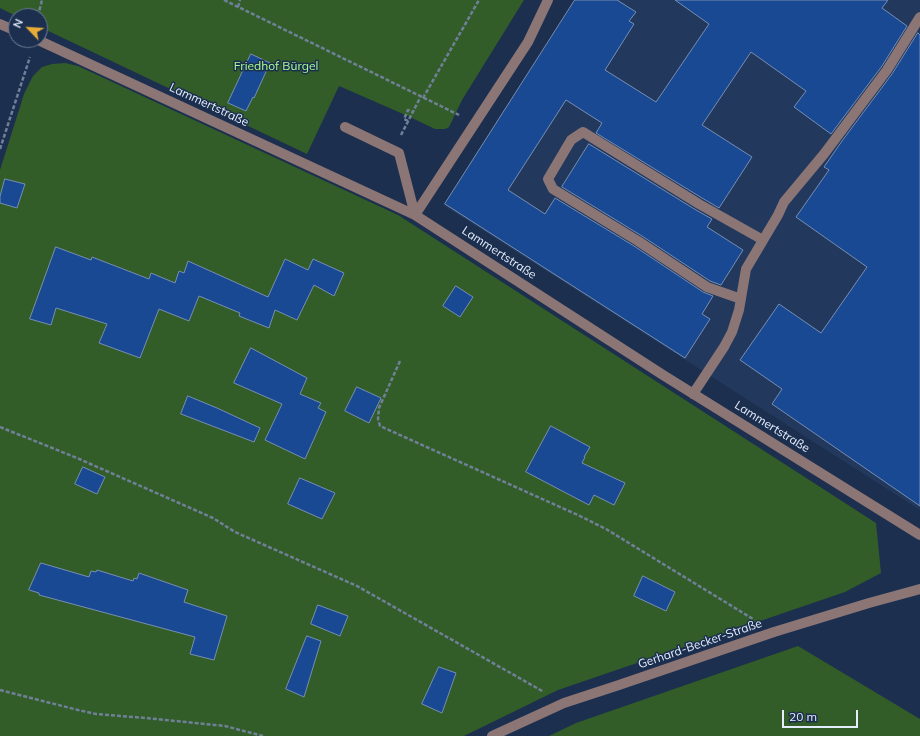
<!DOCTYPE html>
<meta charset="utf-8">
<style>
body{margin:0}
#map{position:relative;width:920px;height:736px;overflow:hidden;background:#1c2f4e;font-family:Mulish,sans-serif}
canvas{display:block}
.north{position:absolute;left:8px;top:8px;width:40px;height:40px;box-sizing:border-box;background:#1c2f4e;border:1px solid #6c7b94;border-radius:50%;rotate:295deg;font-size:11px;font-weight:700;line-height:16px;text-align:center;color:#e3edfe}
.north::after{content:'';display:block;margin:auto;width:14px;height:18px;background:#e8ab37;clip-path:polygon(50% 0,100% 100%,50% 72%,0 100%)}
.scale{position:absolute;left:782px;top:710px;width:76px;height:18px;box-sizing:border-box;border:2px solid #e3edfe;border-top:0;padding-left:5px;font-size:12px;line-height:14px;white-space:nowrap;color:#e3edfe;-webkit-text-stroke:3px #1c2f4e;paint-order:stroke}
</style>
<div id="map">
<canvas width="920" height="736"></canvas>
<div class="north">N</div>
<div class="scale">20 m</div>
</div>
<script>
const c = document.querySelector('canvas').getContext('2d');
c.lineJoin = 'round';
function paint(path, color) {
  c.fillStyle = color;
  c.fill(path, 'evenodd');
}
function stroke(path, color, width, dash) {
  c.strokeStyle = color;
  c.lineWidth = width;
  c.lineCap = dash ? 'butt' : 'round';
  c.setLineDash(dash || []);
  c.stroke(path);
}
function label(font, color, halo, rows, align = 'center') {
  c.font = font + ' Mulish,sans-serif';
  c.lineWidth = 3;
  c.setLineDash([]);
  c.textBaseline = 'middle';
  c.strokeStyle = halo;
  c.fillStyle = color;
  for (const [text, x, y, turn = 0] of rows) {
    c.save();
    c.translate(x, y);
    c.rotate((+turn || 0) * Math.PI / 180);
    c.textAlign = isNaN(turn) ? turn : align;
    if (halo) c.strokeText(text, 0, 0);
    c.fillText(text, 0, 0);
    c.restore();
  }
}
paint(new Path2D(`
 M575,0H920V510L443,205Z`), '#22395d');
paint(new Path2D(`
 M0,0H524L462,100L449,127L445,129H435L410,117L339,86L307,154L40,27V16H16L0,8Z
 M65,63L78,66L398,215L876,523L881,573L845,592L558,690L464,736H0V170L24,94L33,76L42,67L52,64Z
 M798,646L920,719V736H549L576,723Z`), '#325d28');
const building = new Path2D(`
 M575,0H617L636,12L629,21L634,24L605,70L656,102L709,24L675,0H888L882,8L907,26L882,66L831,134L794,107L806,91L751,52L702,125L752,157L719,208L702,198L596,133L602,123L566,100L508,190L545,214L555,198L634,246L703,292L713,296L702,314L710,319L685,358L445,204Z
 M918,33L920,35V506L772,404L782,389L740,360L779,304L821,333L867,267L796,217L829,170L824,167L842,141L892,74Z
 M251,54L270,63L254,98L253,97L246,111L228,103Z
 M589,144L696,210L712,219L707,227L743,250L721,285L710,281L642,236L562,187Z
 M5,179L25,184L17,208L0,203V197Z
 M56,247L91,260L92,257L149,279L151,273L175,283L179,271L184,273L188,261L268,297L285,259L308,270L313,259L344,273L334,296L314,285L297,320L275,310L269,328L239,316L240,313L199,296L189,321L159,309L140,358L99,343L107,324L56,308L51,325L30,319Z
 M456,286L473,297L460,317L443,306Z
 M251,348L307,378L300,394L321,403L318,408L326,412L305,459L265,440L282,404L234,383Z
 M357,387L381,398L369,423L345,411Z
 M188,396L217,408L260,428L254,442L181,414Z
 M551,426L590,447L584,457H585L582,463L625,483L614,505L594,495L589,505L526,472Z
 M83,467L105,477L97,494L75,484Z
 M300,478L335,493L322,519L288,504Z
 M41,563L89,577L91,571L96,572L97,570L133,581L134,578L137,579L139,573L188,590L184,602L227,616L214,660L190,654L195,637L39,595V593L29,590Z
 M643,576L675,592L666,611L634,596Z
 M318,605L348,616L340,636L311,624Z
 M307,636L321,641L304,697L286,689Z
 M439,667L456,673L442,713L422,704Z`);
paint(building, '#1a4994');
stroke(building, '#768eb3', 1);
stroke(new Path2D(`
 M224,0L459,115
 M238,7L240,0
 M38,16L42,0
 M423,98L479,0
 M408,121L404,119L408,110L413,112
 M401,135L421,96
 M0,149L30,57
 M400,361L379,408L378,419L380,426L580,516L606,529L753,619
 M0,427L77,458L213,518L235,532L357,586L544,692
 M0,690L78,710L96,714L146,718L225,726L263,736`), '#718099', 2.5, [4, 2]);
stroke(new Path2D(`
 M0,24L16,31
 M38,40L415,215L663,375L920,535
 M345,127L399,153L415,215
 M415,215L528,42L548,0
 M741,299L707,287L638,241L553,189L548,179L571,140L583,132L699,204L763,240
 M693,394L724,347L732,332L739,310L746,269L778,215L784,202L824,154L887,70L920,17
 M492,736L564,703L619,685L774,632L869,603L920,589`), '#8c7575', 10);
label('12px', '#a7fe92', '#1c2f4e', [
 ["Friedhof Bürgel",276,66]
]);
label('12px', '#e3edfe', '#1c2f4e', [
 ["Lammertstraße",209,105,25],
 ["Lammertstraße",499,253,33],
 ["Lammertstraße",772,427,32],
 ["Gerhard-Becker-Straße",700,644,-19]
]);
</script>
